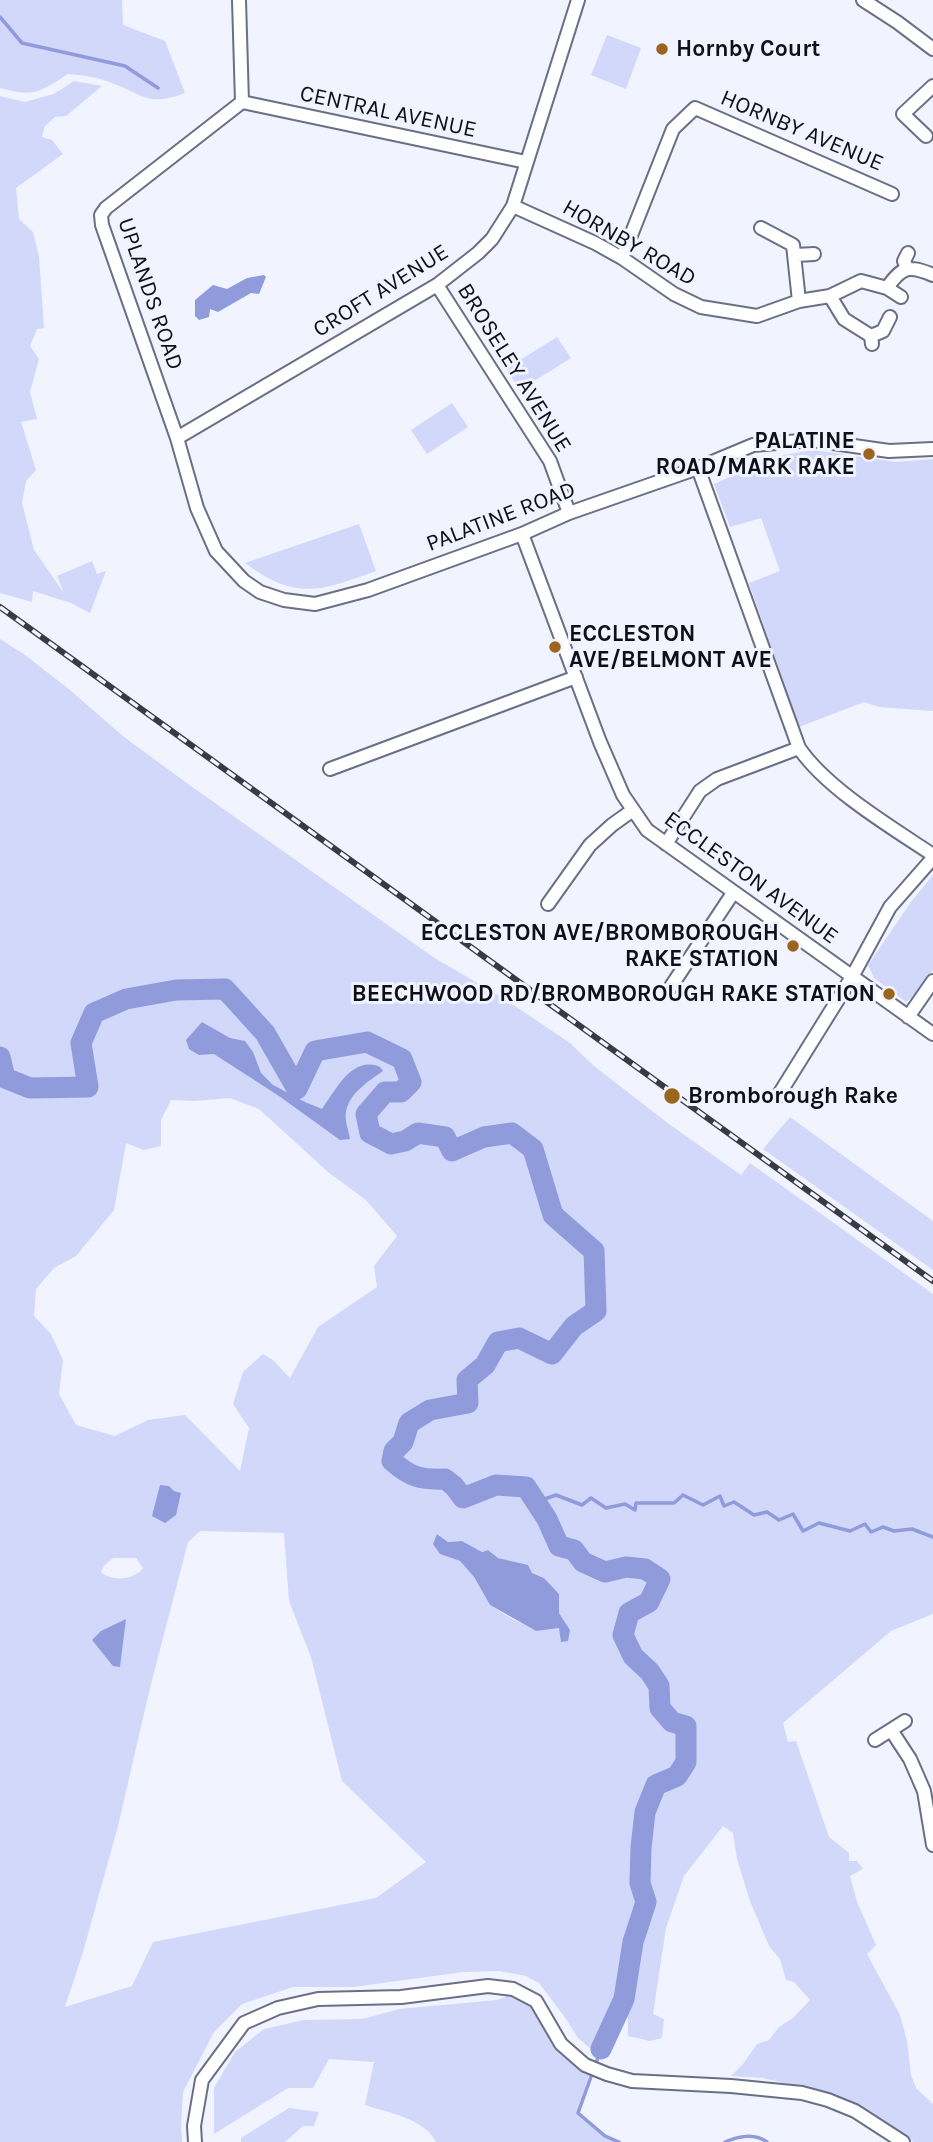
<!DOCTYPE html>
<style>
body{margin:0}
canvas{display:block;background:#f1f3fe}
</style>
<canvas width="933" height="2142"></canvas>
<script>
const c = document.querySelector('canvas').getContext('2d');
c.lineJoin = 'round';
function paint(path, color) {
  c.fillStyle = color;
  c.fill(path, 'evenodd');
}
function stroke(path, color, width, dash) {
  c.strokeStyle = color;
  c.lineWidth = width;
  c.lineCap = dash ? 'butt' : 'round';
  c.setLineDash(dash || []);
  c.stroke(path);
}
function label(font, color, halo, rows, align = 'center') {
  c.font = font + ' Karla,sans-serif';
  c.lineWidth = 6;
  c.setLineDash([]);
  c.textBaseline = 'middle';
  c.strokeStyle = halo;
  c.fillStyle = color;
  for (const [text, x, y, turn = 0] of rows) {
    c.save();
    c.translate(x, y);
    c.rotate((+turn || 0) * Math.PI / 180);
    c.textAlign = isNaN(turn) ? turn : align;
    if (halo) c.strokeText(text, 0, 0);
    c.fillText(text, 0, 0);
    c.restore();
  }
}
paint(new Path2D(`
 M0,0H122L123,25L165,41L185,93C148,107 144,95 112,83C98,77 82,75 68,74C38,93 35,97 0,88Z
 M607,35L641,48L626,89L591,75Z
 M74,81L102,86L66,116L55,117L45,126L42,137L52,140L63,154L16,188L19,219L33,232L39,257L44,328L37,329L30,346L39,359L30,392L37,419L21,422L36,470L26,481L22,503L34,550L64,593L57,576L92,561L97,574L106,571L90,613L71,603L33,591L32,602L0,593V96L25,102L54,94Z
 M557,337L571,358L520,390L506,369Z
 M452,403L468,427L427,454L411,430Z
 M814,450L896,462L933,459V711L879,707L864,702L799,727L749,583L780,571L761,518L730,527L714,484L777,456Z
 M359,524L376,571C321,591 296,601 245,563Z
 M0,639L25,655L70,690L124,737L188,784L433,957L503,998L570,1043L594,1066L669,1124L741,1175L750,1163L933,1294V1614L891,1631L783,1723L788,1742L796,1741L829,1837L849,1853V1861H857L863,1869L850,1876L857,1902L876,1945L867,1954L900,2015L907,2041L911,2075L916,2088L933,2104V2142H914L848,2101L834,2095L763,2078L731,2076L743,2064L757,2044L769,2040L779,2027L793,2018L810,2000L794,1982L786,1980L780,1959L769,1946L750,1901L737,1859L733,1833L723,1826L684,1876L666,1928L653,2014L664,2019L662,2038L650,2041L628,2036V2018L617,2015L601,2049L597,2054L578,2038L564,2016L539,1983L526,1976L499,1971L463,1972L353,1987H293L242,2004L214,2032L183,2092L181,2125L182,2142H0ZM230,1098L259,1109L328,1172L366,1200L397,1236L374,1266L377,1287L318,1327L290,1378L273,1360L263,1354L243,1372L233,1404L249,1428L240,1471L185,1415L148,1420L115,1436L76,1425L59,1394L63,1360L51,1334L34,1316L36,1289L54,1268L76,1256L114,1210L126,1143L144,1150L161,1146V1120L171,1100L195,1101ZM200,1531L284,1533L289,1601L311,1657L342,1781L426,1862L376,1898L153,1942L132,1986L65,2007L83,1952L118,1826L149,1692L188,1542ZM438,1534L448,1542L462,1541L482,1552L488,1550L498,1558L527,1565L532,1573L544,1578L559,1594V1613L570,1630L559,1628L536,1631L507,1616L490,1605L474,1577L460,1561L440,1554ZM113,1558H136L143,1568C135,1580 111,1582 101,1572L104,1566Z
 M933,875V970L913,997L906,1002L874,978L868,965L911,902Z
 M790,1117L933,1221V1270L763,1149Z
 M513,1994L527,2001L541,2019L551,2040L589,2075L578,2113L605,2136L619,2142H436C424,2118 388,2113 365,2105L374,2062L329,2059L313,2088H288L214,2134V2088L235,2052L264,2029L304,2020L362,2019L400,2009L497,2000Z
 M289,2108L319,2112L314,2126H303L285,2142H241V2138Z`), '#d1d8fa');
paint(new Path2D(`
 M264,275L266,277L259,294L251,293L218,312L210,309L209,317L199,320L195,316V300L213,285L227,289L247,278Z
 M202,1022L230,1038L245,1041L253,1052L261,1073L273,1085L305,1102L322,1109C336,1090 352,1055 380,1067L383,1071C369,1081 349,1093 346,1112C344,1119 349,1131 350,1139L340,1140L279,1096L214,1054L199,1055L189,1049L186,1040Z
 M160,1485L169,1486L174,1491L181,1493L176,1515L165,1523L152,1516Z
 M437,1534L448,1542L462,1541L482,1552L488,1550L498,1558L528,1565L532,1573L544,1578L559,1594V1613L570,1630L568,1641L561,1642L559,1628L536,1631L490,1605L474,1577L460,1561L440,1554L433,1544Z
 M126,1619L120,1667L113,1666L92,1640L101,1631Z`), '#909bdc');
stroke(new Path2D(`
 M0,17L22,43L125,66L158,88
 M536,1502L556,1495L582,1505L591,1498L606,1508L625,1504L635,1510L636,1503H674L683,1495L703,1505L720,1496L724,1506L734,1502L754,1515L767,1512L779,1520L793,1514L803,1531L819,1523L850,1531L865,1524L871,1532L883,1527L894,1531L912,1529L933,1537
 M601,2049L578,2113L605,2136L619,2142
 M725,2142C738,2136 755,2133 767,2142`), '#909bdc', 3.5);
stroke(new Path2D(`
 M0,1057L5,1078L30,1088L88,1087L81,1043L94,1013L126,999L176,990L225,989L265,1033L297,1089L315,1051L367,1042L402,1059L411,1082L401,1092H385L366,1114L370,1133L391,1144L405,1141L418,1133L445,1137L452,1151L484,1137L512,1133L533,1149L553,1215L594,1251L596,1311L574,1326L552,1354L519,1338L498,1342L485,1365L467,1380L468,1403L430,1410L409,1423L403,1442L394,1451L392,1461C410,1477 421,1480 445,1479L454,1486L463,1498L496,1485L526,1487L547,1519L559,1546L574,1550L583,1562L605,1572L626,1567L645,1569L660,1579L649,1602L629,1613L623,1635L633,1656L650,1672L659,1686L660,1708L672,1722L686,1726V1762L677,1776L656,1785L645,1812L641,1848L640,1883L646,1902L633,1942L624,1999L601,2049`), '#909bdc', 21);
const minor = new Path2D(`
 M239,0L242,102
 M863,0L897,22L933,49
 M242,102L106,208L101,215L102,225L177,438L197,508L216,551L244,581L260,592L284,600L315,604L368,590L522,534L569,513L698,468L753,445L812,440L889,451L933,449
 M242,102L526,162
 M926,136L903,114L933,86
 M513,206L595,243L622,258L674,294L701,307L757,316L799,301L830,296L861,281L887,288L901,297
 M761,228L793,245L799,301
 M796,255L814,254
 M622,258L673,129L695,108L892,194
 M907,268L904,261L908,253
 M437,285L550,461L569,513
 M887,288C902,266 909,265 933,275
 M830,296L844,319L871,336L872,344
 M871,336L883,331L890,317
 M177,438L437,285L478,253L492,239L513,206L578,0
 M698,468L799,748C827,789 891,827 933,855
 M522,534L600,742L623,795L647,830L933,1034
 M330,769L576,677
 M666,844L700,791L717,779L799,748
 M548,904L590,845L612,825L633,810
 M670,988L733,893
 M908,1017L933,981
 M778,1096L852,977L890,907L933,858
 M891,1730L910,1759L924,1791L933,1845
 M875,1740L905,1721
 M195,2142L194,2126L202,2080L244,2023L278,2008L318,1999L401,1997L488,1986L513,1989L536,2001L561,2044L585,2065L607,2074L632,2081L731,2086L802,2093L828,2100L855,2111L903,2142`);
stroke(minor, '#6b6f86', 16);
stroke(minor, '#fff', 12);
const rail = new Path2D(`
 M0,607L933,1281`);
stroke(rail, '#383a44', 6);
stroke(rail, '#f1f3fe', 3.5, [10]);
for (const [x, y, r, color] of [
 [662,49,7,"#9b651f"],
 [869,454,7,"#9b651f"],
 [555,647,7,"#9b651f"],
 [793,946,7,"#9b651f"],
 [889,994,7,"#9b651f"],
 [672,1096,9,"#9b651f"]
]) {
  const dot = new Path2D();
  dot.arc(x, y, r, 0, 2 * Math.PI);
  c.fillStyle = color;
  c.fill(dot);
  stroke(dot, '#f1f3fe', 2.5);
}
label('bold 23px', '#0e1019', '#f1f3fe', [
 ["Hornby Court",676,49],
 ["PALATINE",855,441,"right"],
 ["ROAD/MARK RAKE",855,467,"right"],
 ["ECCLESTON",569,634],
 ["AVE/BELMONT AVE",569,660],
 ["ECCLESTON AVE/BROMBOROUGH",779,933,"right"],
 ["RAKE STATION",779,959,"right"],
 ["BEECHWOOD RD/BROMBOROUGH RAKE STATION",875,994,"right"],
 ["Bromborough Rake",688,1096]
], 'left');
label('23px', '#0e1019', '#f1f3fe', [
 ["CENTRAL AVENUE",388,112,12],
 ["HORNBY AVENUE",802,131,23],
 ["HORNBY ROAD",629,243,30],
 ["CROFT AVENUE",381,291,-32],
 ["UPLANDS ROAD",150,294,71],
 ["BROSELEY AVENUE",514,368,58],
 ["PALATINE ROAD",501,517,-21],
 ["ECCLESTON AVENUE",751,878,36]
]);
</script>
